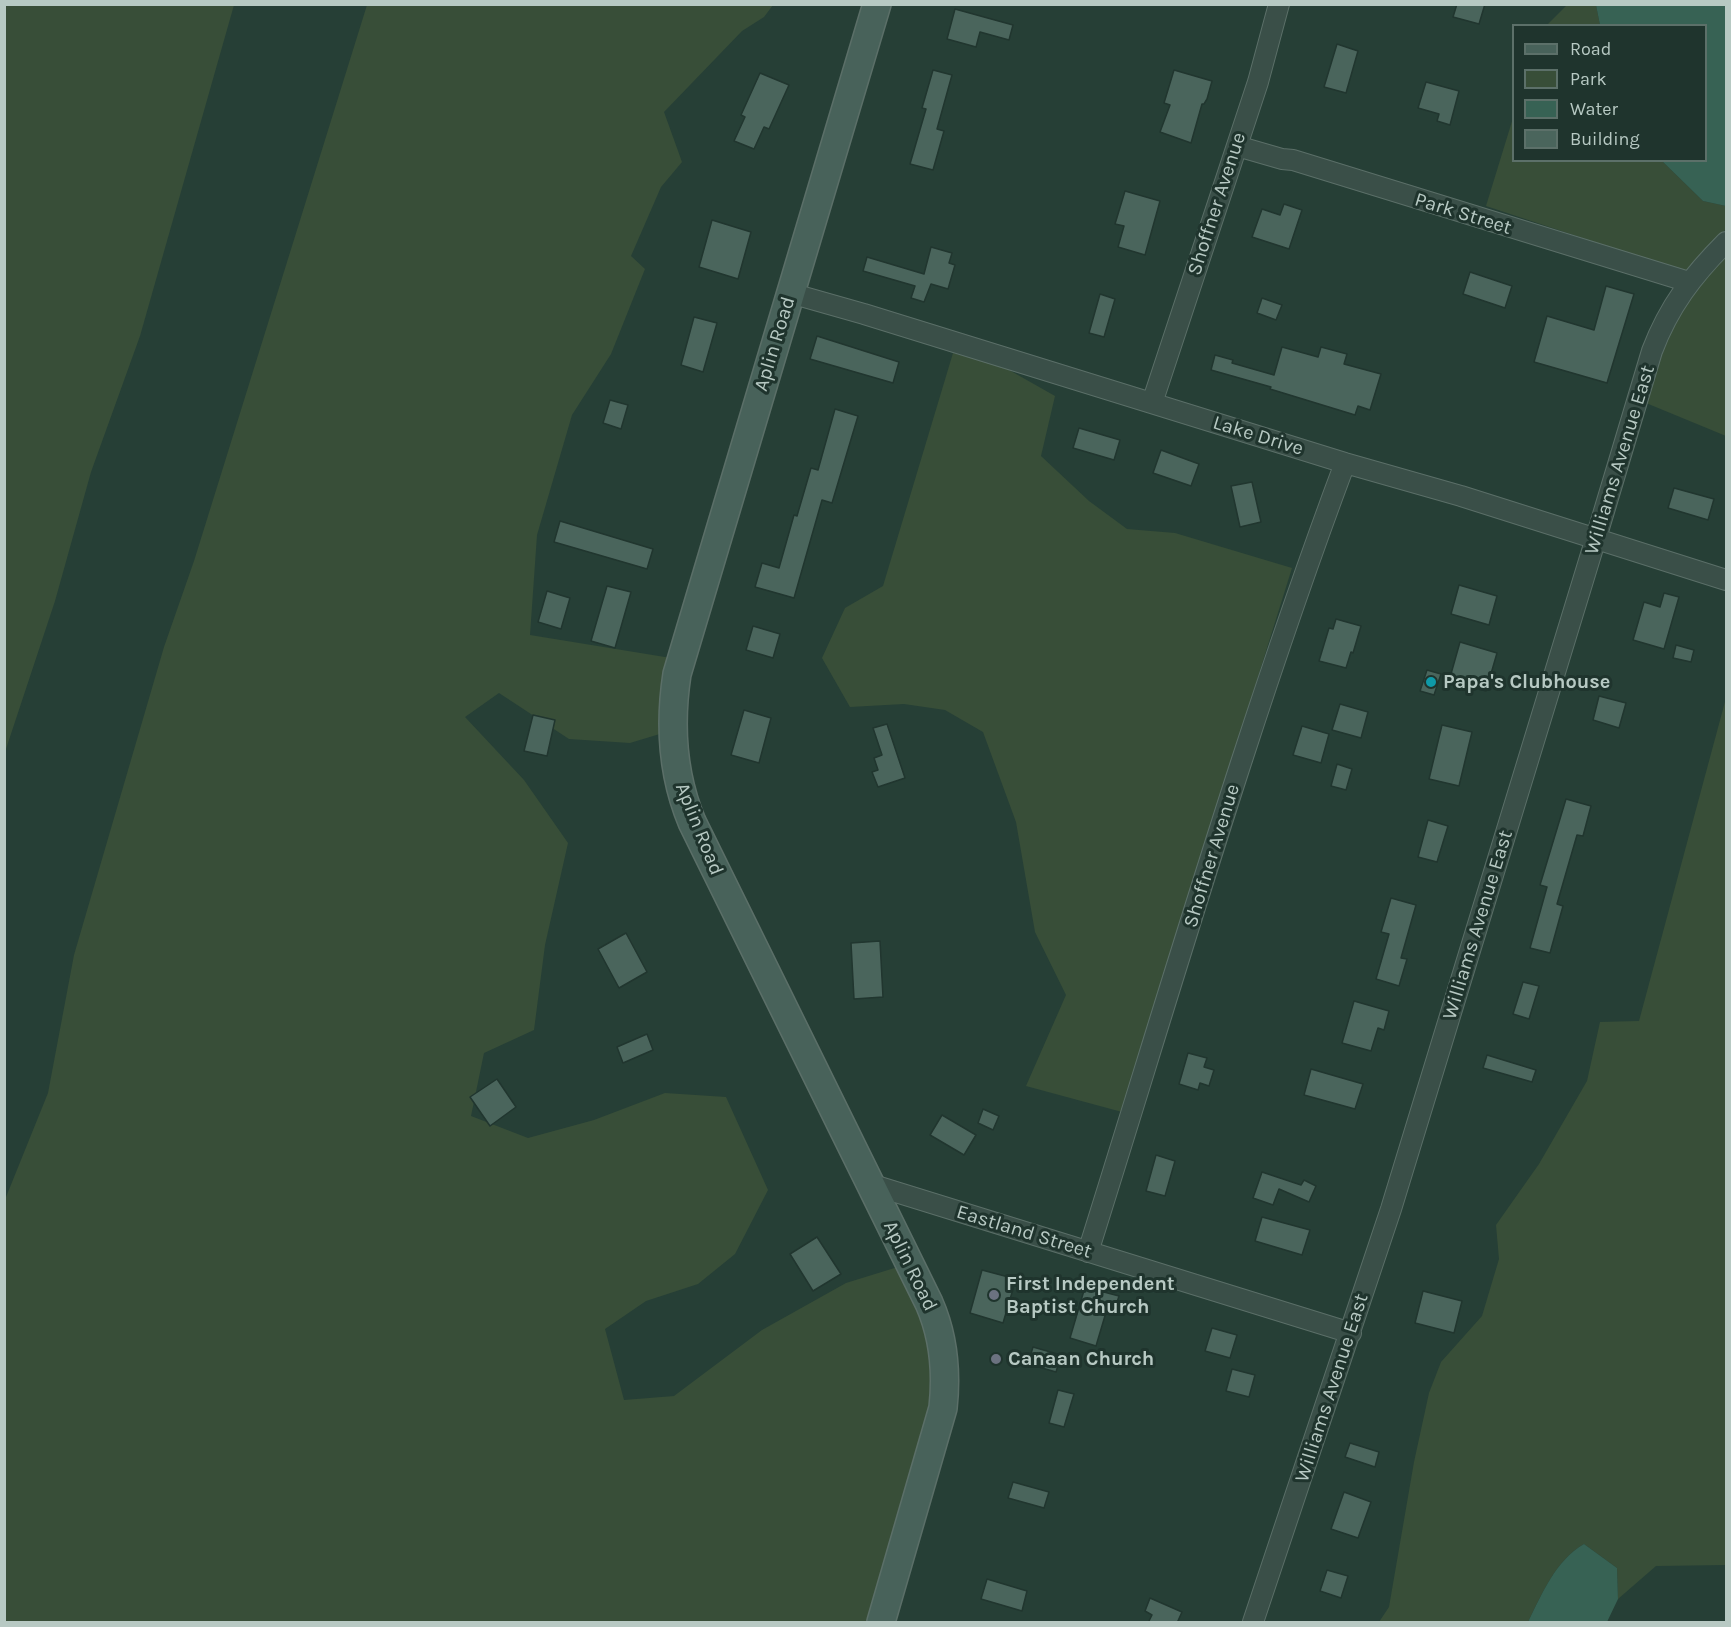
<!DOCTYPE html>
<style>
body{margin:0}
#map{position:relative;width:1731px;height:1627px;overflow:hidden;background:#263f36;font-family:Karla,sans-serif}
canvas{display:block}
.frame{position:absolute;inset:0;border:6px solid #b7c9c3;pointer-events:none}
.legend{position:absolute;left:1512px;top:24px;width:195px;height:138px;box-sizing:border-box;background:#1f342d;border:2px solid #5c7069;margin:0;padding:8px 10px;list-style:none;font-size:18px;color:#b7c9c3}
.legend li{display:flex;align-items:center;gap:12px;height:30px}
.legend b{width:30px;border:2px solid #5c7069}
</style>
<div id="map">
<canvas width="1731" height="1627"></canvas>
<div class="frame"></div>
<ul class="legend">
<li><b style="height:8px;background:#48625a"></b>Road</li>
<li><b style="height:16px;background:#384e38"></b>Park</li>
<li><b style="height:16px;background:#376254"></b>Water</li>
<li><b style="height:16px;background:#4a655c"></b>Building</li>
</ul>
</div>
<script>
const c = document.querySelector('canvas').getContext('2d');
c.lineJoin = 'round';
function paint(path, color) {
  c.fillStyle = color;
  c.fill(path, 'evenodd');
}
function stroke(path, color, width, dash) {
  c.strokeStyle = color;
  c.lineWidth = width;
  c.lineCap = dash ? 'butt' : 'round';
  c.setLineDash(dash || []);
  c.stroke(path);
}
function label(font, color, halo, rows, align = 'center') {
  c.font = font + ' Karla,sans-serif';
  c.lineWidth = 6;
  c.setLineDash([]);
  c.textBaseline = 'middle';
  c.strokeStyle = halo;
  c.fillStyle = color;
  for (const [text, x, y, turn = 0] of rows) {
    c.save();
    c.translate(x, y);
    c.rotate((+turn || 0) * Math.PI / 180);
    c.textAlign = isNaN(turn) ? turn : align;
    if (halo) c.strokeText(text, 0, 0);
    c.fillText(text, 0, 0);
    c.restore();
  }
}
paint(new Path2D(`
 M5,4L234,5L140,336L91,472L55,601L5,752Z
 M1568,4L1596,5L1600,25H1547Z
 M367,5H773L764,17L742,31L664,112L682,162L661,187L631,256L645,269L611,354L572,415L537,535L530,635L671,658L663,733L630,743L569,739L499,693L465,717L524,780L568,843L545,945L534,1030L484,1053L471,1116L528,1138L594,1120L665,1093L726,1097L768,1190L735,1254L698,1284L646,1301L605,1329L624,1400L674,1396L762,1330L846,1283L901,1266L921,1306L936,1385L871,1622H5L4,1202L48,1093L74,955L164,647L194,561Z
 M1513,118L1514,160L1662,161L1703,201L1726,206V229L1685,272L1486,206Z
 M1726,255V436L1646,403L1669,333L1693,292L1695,293L1698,287Z
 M953,353L1002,366L1055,396L1041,456L1089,501L1127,529L1175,533L1292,568L1122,1112L1026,1086L1066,995L1035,932L1016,822L983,732L945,710L904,704L850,707L822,658L845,608L883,586Z
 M1726,698V1567V1565L1656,1566L1618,1599L1617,1568L1584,1544C1555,1561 1542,1594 1528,1622H1379L1389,1607L1414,1462L1429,1393L1441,1362L1482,1316L1499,1259L1496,1225L1539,1164L1587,1081L1600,1022L1639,1021Z`), '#384e38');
paint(new Path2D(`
 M1596,5H1726V206L1703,201L1662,161L1706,160V26L1600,25Z
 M1584,1544L1617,1568L1618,1599L1607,1622H1528C1542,1594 1555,1561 1584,1544Z`), '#376254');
const building = new Path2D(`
 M1457,4H1485L1479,24L1453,17Z
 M955,9L1013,25L1009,40L980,32L976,47L947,39Z
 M1337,44L1358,51L1346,93L1324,87Z
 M933,70L952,75L937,129L944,131L933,170L910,164L926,109L922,108Z
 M1174,70L1212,81L1207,99L1204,104H1202L1191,143L1160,132L1170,105L1164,103Z
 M760,73L789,85L769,129L764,127L754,149L734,141L745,117L741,115Z
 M1426,82L1459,91L1450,125L1437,121L1439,114L1418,108Z
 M1125,191L1160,201L1145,255L1118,247L1124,226L1115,224Z
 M1284,204L1302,210L1289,249L1252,237L1262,209L1280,215Z
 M712,220L751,232L738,279L699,267Z
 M931,247L952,253L949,263L955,265L948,289L931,284L924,302L911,298L915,286L863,271L867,257L924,274Z
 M1470,272L1512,286L1505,308L1463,294Z
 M1606,286L1634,294L1607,383L1534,362L1547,316L1594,330Z
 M1100,294L1115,299L1104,337L1089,333Z
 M1262,298L1282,305L1276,320L1257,313Z
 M694,317L717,323L703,372L681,365Z
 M817,336L899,362L893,383L810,359Z
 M1282,347L1318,357L1321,347L1347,354L1344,364L1381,374L1370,410L1358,406L1355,415L1270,389L1271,387L1211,370L1215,355L1233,360L1232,363L1274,375Z
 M610,400L628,405L621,429L603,423Z
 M835,409L858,416L832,503L822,500L794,598L755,587L762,563L779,568L794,515L797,516L811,468L818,470Z
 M1079,428L1120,440L1114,460L1073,448Z
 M1161,450L1199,464L1191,486L1153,473Z
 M1252,482L1261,522L1240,527L1231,486Z
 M1674,488L1714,499L1708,520L1668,508Z
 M560,521L653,549L647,569L554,542Z
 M1459,585L1497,596L1489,625L1451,614Z
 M607,586L631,592L615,648L591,641Z
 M547,591L570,598L561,629L538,622Z
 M1664,593L1679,597L1664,649L1633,640L1644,602L1660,607Z
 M1336,619L1361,626L1353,653L1351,652L1346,668L1319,661L1329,628L1333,629Z
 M753,626L780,634L773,658L746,650Z
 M1460,642L1497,653L1486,691L1449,681Z
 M1676,645L1694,650L1691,662L1673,658Z
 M1427,670L1441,674L1434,695L1420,691Z
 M1599,696L1626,703L1619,728L1593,720Z
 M1340,704L1368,712L1361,738L1332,730Z
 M744,710L771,718L759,763L731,755Z
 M533,715L555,720L547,756L524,751Z
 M887,724L905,778L878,787L872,772L878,770L874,758L882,755L873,728Z
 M1442,725L1472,732L1459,786L1429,779Z
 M1302,726L1329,734L1321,763L1293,755Z
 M1337,764L1352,769L1346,790L1331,786Z
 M1566,799L1591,806L1583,836L1577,835L1557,904L1563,906L1550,953L1530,948L1547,887L1540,885Z
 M1428,820L1448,826L1437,862L1418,857Z
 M1391,898L1416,905L1401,958L1407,959L1399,986L1376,979L1389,934L1381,932Z
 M626,933L647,972L619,988L598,949Z
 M880,941L883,997L854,999L851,943Z
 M1523,982L1539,986L1529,1019L1513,1014Z
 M1354,1001L1389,1011L1384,1030L1378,1028L1371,1051L1342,1043Z
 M647,1034L653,1050L623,1063L617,1047Z
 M1188,1053L1207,1058L1204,1067L1214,1070L1209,1086L1200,1083L1198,1090L1179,1084Z
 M1487,1055L1536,1070L1532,1082L1483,1068Z
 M1311,1069L1363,1084L1355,1109L1304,1095Z
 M497,1079L516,1107L490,1126L470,1097Z
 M983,1109L999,1116L993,1130L978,1123Z
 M942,1115L976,1135L964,1155L930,1135Z
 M1156,1155L1175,1161L1165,1196L1146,1191Z
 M1262,1172L1301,1185L1304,1180L1316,1186L1309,1202L1279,1189L1273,1205L1253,1198Z
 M1262,1217L1310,1230L1302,1255L1255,1241Z
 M817,1237L841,1274L813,1291L790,1254Z
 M982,1270L1016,1279L1003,1323L970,1313Z
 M1085,1287L1119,1296L1114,1312L1107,1309L1096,1346L1070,1338Z
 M1423,1291L1462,1301L1454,1333L1415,1323Z
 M1212,1328L1237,1335L1230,1358L1205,1351Z
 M1033,1347L1061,1355L1056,1372L1028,1364Z
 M1232,1369L1255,1375L1249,1397L1226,1391Z
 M1058,1390L1074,1394L1064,1427L1049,1423Z
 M1350,1443L1379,1452L1375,1467L1345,1457Z
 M1013,1482L1049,1492L1044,1508L1008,1498Z
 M1344,1492L1371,1502L1358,1538L1331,1529Z
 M1327,1570L1348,1576L1341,1598L1320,1591Z
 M987,1579L1027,1591L1022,1611L981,1599Z
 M1150,1598L1182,1612L1177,1623H1148L1152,1615L1145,1611Z`);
paint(building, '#4a655c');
stroke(building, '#21362f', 1.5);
const street = new Path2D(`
 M1237,146L1282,159L1293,160L1689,282
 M790,293L864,314L1345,463L1461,496L1726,580
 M1152,403L1258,82L1279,4
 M870,1184L1351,1333
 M1088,1252C1171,988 1248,722 1345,463
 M1253,1622L1391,1209L1596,538L1652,351C1669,306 1693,275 1726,242`);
const secondary = new Path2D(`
 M877,4L677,674C669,726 672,774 692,822L929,1303C944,1337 947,1371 943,1408L881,1622`);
stroke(street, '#5b6f68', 22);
stroke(secondary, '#5b6f68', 30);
stroke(street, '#3a4f48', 20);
stroke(secondary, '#48625a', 27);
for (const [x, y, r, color] of [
 [1431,682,6,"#0f9aa8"],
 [994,1295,6,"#6b7280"],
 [996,1359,6,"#6b7280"]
]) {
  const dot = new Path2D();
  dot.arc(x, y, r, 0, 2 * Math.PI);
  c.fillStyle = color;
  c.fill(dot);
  stroke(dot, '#1f342d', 2);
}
label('20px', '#b7c9c3', '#1f342d', [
 ["Shoffner Avenue",1217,204,-72],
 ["Park Street",1463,214,17],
 ["Aplin Road",775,344,-73],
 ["Lake Drive",1258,436,17],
 ["Williams Avenue East",1620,460,-73],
 ["Aplin Road",699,829,68],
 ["Shoffner Avenue",1212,856,-73],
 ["Williams Avenue East",1478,925,-73],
 ["Eastland Street",1024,1232,17],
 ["Aplin Road",910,1266,64],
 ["Williams Avenue East",1332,1388,-72]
]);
label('bold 20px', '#b7c9c3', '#1f342d', [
 ["Papa's Clubhouse",1443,682],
 ["First Independent",1006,1284],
 ["Baptist Church",1006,1307],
 ["Canaan Church",1008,1359]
], 'left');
</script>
